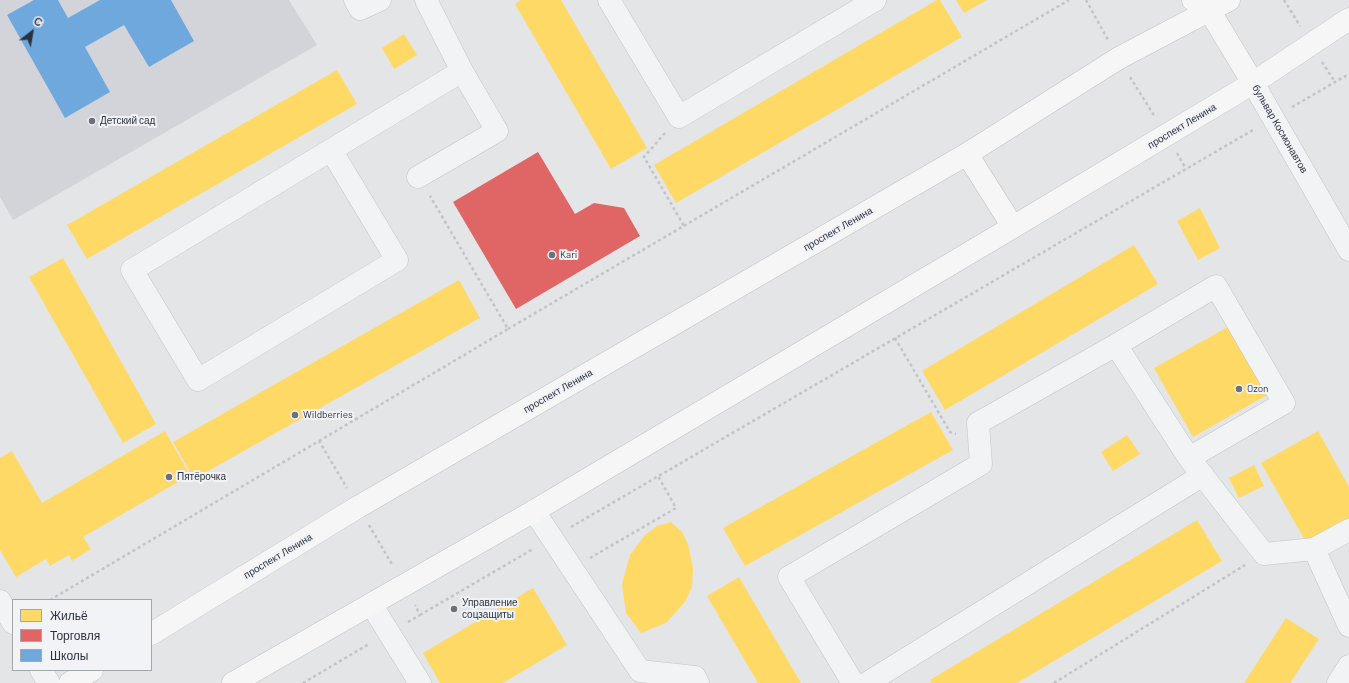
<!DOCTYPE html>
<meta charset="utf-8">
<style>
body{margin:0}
#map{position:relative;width:1349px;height:683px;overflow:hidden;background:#e3e5e7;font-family:Barlow,sans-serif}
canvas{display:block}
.legend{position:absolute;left:12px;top:599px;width:140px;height:72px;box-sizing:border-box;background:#f1f3f6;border:1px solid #a2a6ad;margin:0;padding:5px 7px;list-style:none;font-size:12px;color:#2b323f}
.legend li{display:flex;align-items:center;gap:8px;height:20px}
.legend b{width:20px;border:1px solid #a2a6ad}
.north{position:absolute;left:12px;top:12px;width:40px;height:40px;-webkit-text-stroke:3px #f1f3f6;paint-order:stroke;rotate:31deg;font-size:11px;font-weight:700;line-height:16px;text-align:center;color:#2b323f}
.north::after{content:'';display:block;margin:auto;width:14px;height:18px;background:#2b323f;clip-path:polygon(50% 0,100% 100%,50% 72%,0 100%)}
</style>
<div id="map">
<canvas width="1349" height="683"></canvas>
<ul class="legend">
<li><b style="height:11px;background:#ffd966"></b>Жильё</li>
<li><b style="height:11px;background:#e06666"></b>Торговля</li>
<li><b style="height:11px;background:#6fa8dc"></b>Школы</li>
</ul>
<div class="north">С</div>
</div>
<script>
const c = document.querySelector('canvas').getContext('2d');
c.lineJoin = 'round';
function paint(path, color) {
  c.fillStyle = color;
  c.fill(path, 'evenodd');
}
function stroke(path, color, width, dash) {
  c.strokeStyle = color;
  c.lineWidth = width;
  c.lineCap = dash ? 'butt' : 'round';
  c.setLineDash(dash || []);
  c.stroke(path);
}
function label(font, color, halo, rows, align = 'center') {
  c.font = font + ' Barlow,sans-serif';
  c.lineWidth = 4;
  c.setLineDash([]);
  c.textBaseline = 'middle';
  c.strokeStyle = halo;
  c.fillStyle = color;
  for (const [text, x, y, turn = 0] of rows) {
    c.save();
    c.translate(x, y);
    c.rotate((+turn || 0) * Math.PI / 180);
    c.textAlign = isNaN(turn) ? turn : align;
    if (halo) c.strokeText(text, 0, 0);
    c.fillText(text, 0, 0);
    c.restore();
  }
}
paint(new Path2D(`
 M0,0H289L317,45L13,220L0,197Z`), '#d2d4da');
paint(new Path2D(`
 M521,0H561L647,148L611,169L515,4Z
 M937,0H940L962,37L676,203L654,165Z
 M956,0H987L964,13Z
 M404,34L417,55L394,69L382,48Z
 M337,70L357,104L87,259L67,225Z
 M1200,208L1220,248L1198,260L1177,221Z
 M1134,245L1158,284L945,410L922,371Z
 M63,258L156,424L123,443L29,277Z
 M459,280L480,318L194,479L173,442Z
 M1228,327L1267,395L1193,437L1154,368Z
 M931,412L953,450L745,566L723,528Z
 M165,431L190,475L83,537L91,549L72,561L69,555L50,566L46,559L16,577L0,550V458L12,451L42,503Z
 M1318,431L1349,487V518L1306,542L1261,463Z
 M1127,435L1140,454L1113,471L1101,452Z
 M1254,465L1264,486L1239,498L1229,478Z
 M1197,520L1222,561L1017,683H932L930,680Z
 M671,522L682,532L688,544L693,568L692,587L685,602L666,623L641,633L626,613L622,584L630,555L645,535L657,526Z
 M739,577L801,683H758L707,596Z
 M533,588L567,645L503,683H440L423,653Z
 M1286,618L1319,639L1290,683H1244Z`), '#ffd966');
paint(new Path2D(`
 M538,152L575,214L594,203L624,208L640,236L516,309L453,202Z`), '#e06666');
paint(new Path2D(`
 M34,0H58L68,18L100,0H171L194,41L149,67L124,25L85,47L110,92L65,118L7,15Z`), '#6fa8dc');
const minor = new Path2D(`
 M355,0L360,9L380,0
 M609,0L679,117L875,0
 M1253,83L1349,250
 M331,150L397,260L198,380L132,270L462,71
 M418,177L497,131L462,71L426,0
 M1116,345L1216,286L1284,403L1189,458
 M534,511L640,671L695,677L698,683
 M1314,549L1349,626
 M0,601L13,623
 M371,604L420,683
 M41,670L49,683
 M853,683L789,577L981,464L978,423L1116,345L1189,458L1264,554L1314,549L1349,530
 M867,683L1203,475
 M1338,683L1349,666`);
const major = new Path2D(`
 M1193,0L1209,10L1253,83
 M967,154L1013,227
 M151,634L358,507L967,154L1119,58L1229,0
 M70,683L92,670
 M233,683L534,511L1013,227L1253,83L1349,19`);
stroke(minor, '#c1c3c5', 23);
stroke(major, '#c0c2c4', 23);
stroke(new Path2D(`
 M1086,0L1108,40
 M1284,0L1300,26
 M1322,62L1335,82
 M1130,77L1155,117
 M1292,107L1349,74
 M665,133L644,157L684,226
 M1177,153L1186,169
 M508,329L1069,0
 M895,338L950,432L956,434
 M319,441L508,329L430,196
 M369,525L393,566
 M571,527L1253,130
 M590,558L676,508L658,476
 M50,600L319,441L347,488
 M420,615L533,549
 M408,622L420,615L415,605
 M303,683L369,644
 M1054,683L1245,565`), '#c2c3c7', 2.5, [3, 3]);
stroke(minor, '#f2f3f4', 22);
stroke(major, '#f6f6f6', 22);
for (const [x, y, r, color] of [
 [92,121,4,"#6b717a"],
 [552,255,4,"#6b717a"],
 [1239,389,4,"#6b717a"],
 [295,415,4,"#6b717a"],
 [169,477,4,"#6b717a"],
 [454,609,4,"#6b717a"]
]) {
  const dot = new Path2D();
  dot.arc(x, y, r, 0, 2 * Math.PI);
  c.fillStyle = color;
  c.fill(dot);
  stroke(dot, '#f1f3f6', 1.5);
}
label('10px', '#2b323f', '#f1f3f6', [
 ["Детский сад",100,121],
 ["Kari",560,255],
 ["Ozon",1247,389],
 ["Wildberries",303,415],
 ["Пятёрочка",177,477],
 ["Управление",462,603],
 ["соцзащиты",462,615]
], 'left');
label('10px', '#2b323f', '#f1f3f6', [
 ["проспект Ленина",1182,126,-31],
 ["бульвар Космонавтов",1280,129,60],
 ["проспект Ленина",838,229,-30],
 ["проспект Ленина",558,391,-30],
 ["проспект Ленина",278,556,-31]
]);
</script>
